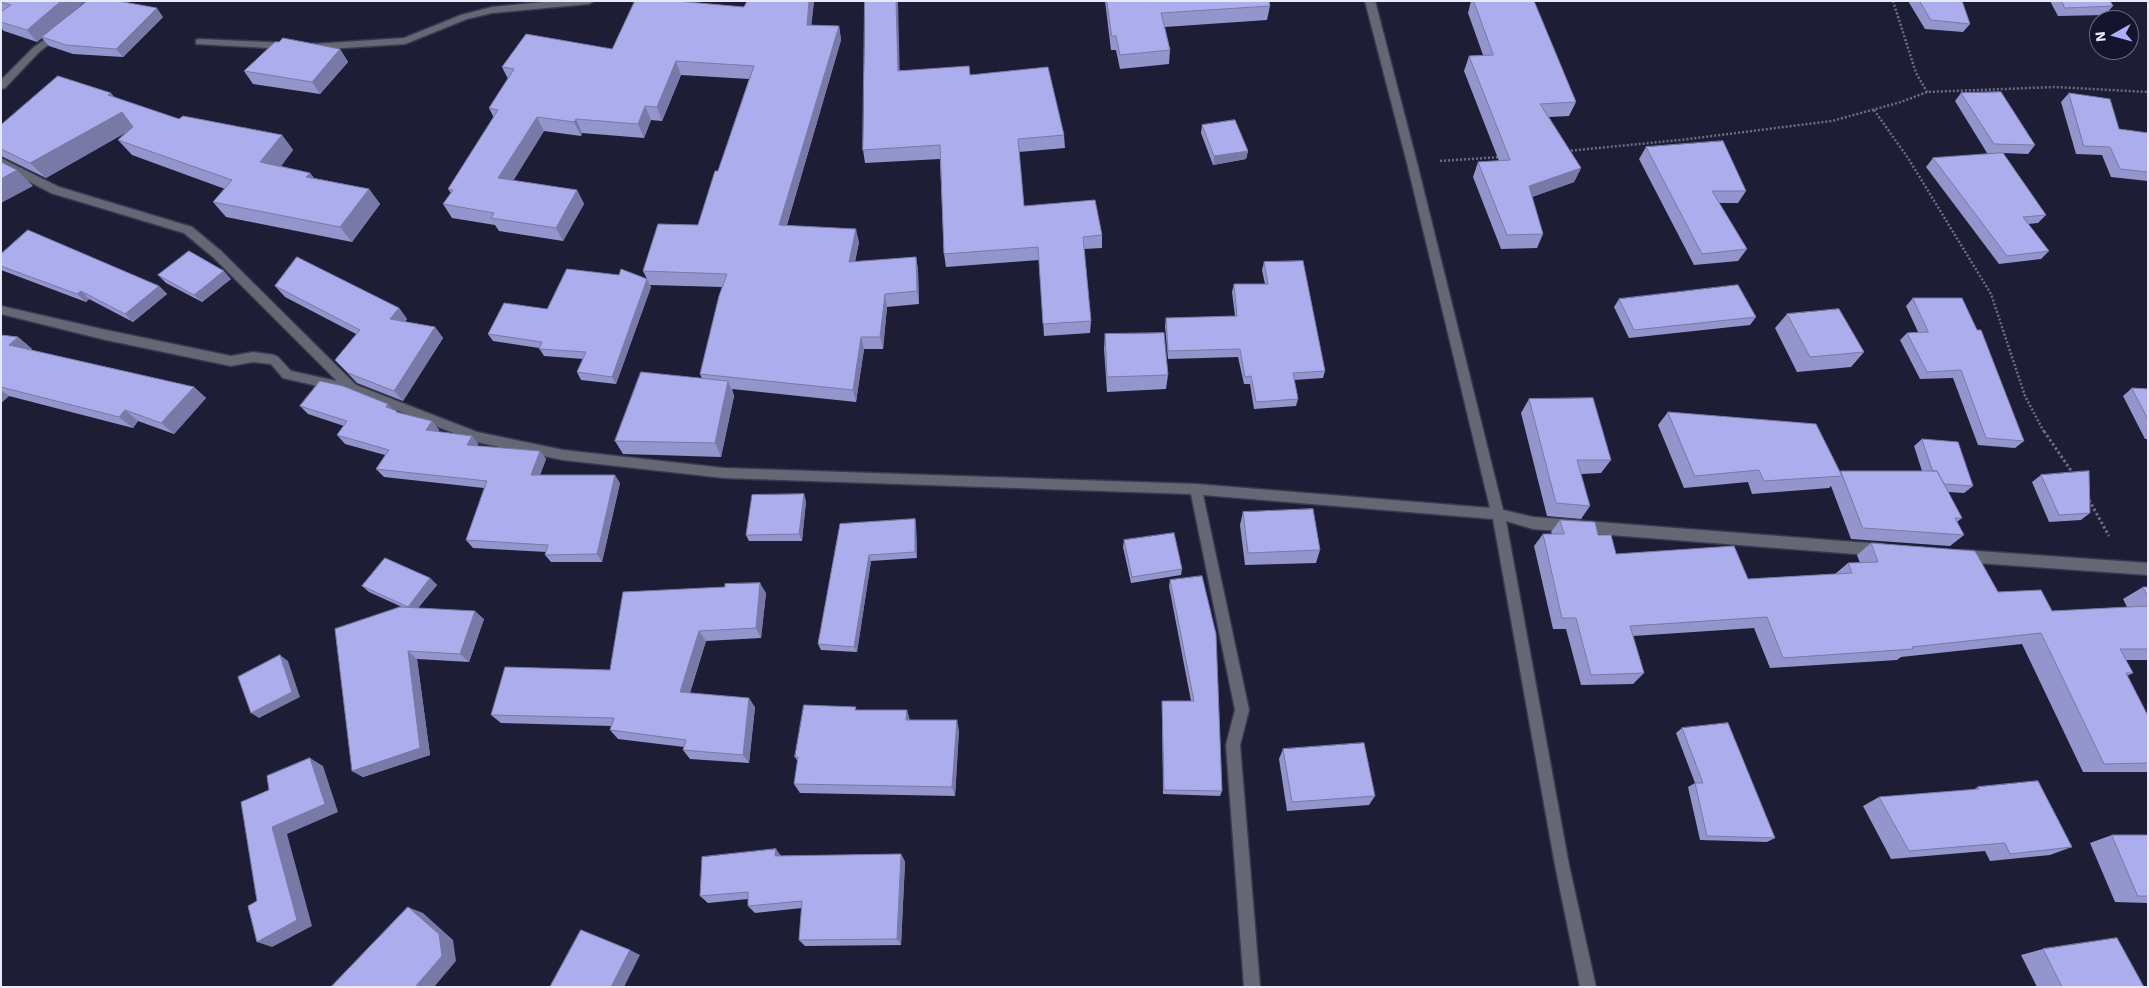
<!DOCTYPE html>
<style>
body{margin:0}
#map{position:relative;width:2149px;height:988px;overflow:hidden;background:#1d1d36;font-family:"Work Sans",sans-serif}
canvas{display:block}
.frame{position:absolute;inset:0;border:2px solid #e8e9fb;pointer-events:none}
.north{position:absolute;left:2089px;top:10px;width:50px;height:50px;box-sizing:border-box;background:#14142c;border:1px solid #69697f;border-radius:50%;rotate:263deg;font-size:14px;font-weight:700;line-height:20px;text-align:center;color:#e8e9fb}
.north::after{content:'';display:block;margin:auto;width:18px;height:22px;background:#adaffb;clip-path:polygon(50% 0,100% 100%,50% 72%,0 100%)}
</style>
<div id="map">
<canvas width="2149" height="988"></canvas>
<div class="frame"></div>
<div class="north">N</div>
</div>
<script>
const c = document.querySelector('canvas').getContext('2d');
c.lineJoin = 'round';
function stroke(path, color, width, dash) {
  c.strokeStyle = color;
  c.lineWidth = width;
  c.lineCap = dash ? 'butt' : 'round';
  c.setLineDash(dash || []);
  c.stroke(path);
}
function paint(path, color) {
  c.fillStyle = color;
  c.fill(path, 'evenodd');
}
const minor = new Path2D(`
 M554,1H594L589,4L492,13L467,19L405,44L313,50L308,47L313,44L404,38L461,15L492,7Z
 M1365,1H1375L1417,163L1503,510L1533,517L1881,544L1886,546L1887,550L1886,554L1881,556L1533,529L1506,521L1569,865L1596,987H1580L1555,865L1493,519L1203,495L1249,710L1240,745L1260,987H1244L1226,745L1235,710L1191,494L724,478L563,460L476,442L348,391L341,385L339,388L335,390L283,378L271,364L253,362L231,366L106,340L1,314V306L106,330L231,356L253,352L274,355L278,357L291,371L337,381L213,257L184,233L51,193L1,167V158L59,187L192,227L221,251L356,385L477,432L563,450L724,468L1196,484L1490,508L1407,163Z
 M58,30L61,31V35L39,52L5,88L1,89V80L33,48Z
 M199,39L288,43L293,46L288,49L196,44V40Z
 M1963,550L2148,563V575L1963,562L1958,560L1957,556L1958,552Z`);
stroke(minor, '#393a52', 3);
stroke(new Path2D(`
 M1893,1L1916,73L1927,92
 M1874,110L1908,158L1991,294L2025,396L2044,432
 M1567,151L1680,140L1832,121L1901,102L1927,92L2055,87L2148,92
 M1440,161L1501,157`), '#6d6e84', 2.5, [2, 2]);
stroke(new Path2D(`
 M2044,431L2074,475
 M2089,500L2109,536`), '#6d6e84', 3, [2.5, 2.5]);
paint(minor, '#666774');
paint(new Path2D(`
 M1,1H85L58,25L163,17L123,57L73,54L49,46L42,38L37,42L4,31L1,28V12L2,11H1Z
 M747,1H814L811,25L839,26L841,40L787,225L859,242L855,262L916,257L918,270L919,304L887,307L883,349H864L856,402L732,389L734,396L721,457L623,454L615,441L702,379L700,374L722,287L650,285L651,287L616,384L581,380L577,372L583,359L544,356L539,348L493,341L488,334L547,309L647,279L643,271L698,225L718,171L749,79L681,75L662,121L651,120L644,138L582,133L581,136L544,131L513,181L577,190L584,204L563,241L499,231L495,225L452,218L443,204L451,193L448,189L494,118L489,108L508,79L502,67L612,49L744,7Z
 M1105,1H1269L1270,6L1267,20L1165,27L1170,50L1169,64L1120,69L1116,50H1111Z
 M1471,1H1534L1576,102L1569,116L1549,117L1581,168L1574,182L1532,197L1543,234L1537,248L1501,249L1473,177L1478,162L1499,161L1464,71L1469,56L1483,55L1468,13Z
 M1908,1H1962L1970,24L1963,32L1925,29Z
 M2050,1H2110L2113,6L2105,15L2058,16Z
 M340,49L348,62L320,94L253,84L244,71Z
 M900,70L970,75L1064,135L1065,148L1019,152L1024,206L1102,235V248L1084,249L1091,321L1090,333L1044,336L1039,260L946,267L944,254L940,159L865,163L863,150Z
 M1961,93L2035,145L2028,154L2003,153L2046,215L2038,223L2028,224L2049,251L2041,259L1999,264L1926,167L1933,158L1998,153H1987L1955,101Z
 M2069,93L2119,129L2148,133V181L2111,177L2102,155L2076,154L2061,102Z
 M115,98L179,119L282,135L293,150L281,166L310,173L314,178L369,189L380,204L352,242L226,217L213,202L225,189L132,155L118,140L126,132L46,178L1,156V125Z
 M1202,125L1248,151L1246,159L1213,165L1201,133Z
 M1646,147L1746,191L1738,203H1719L1747,249L1738,261L1694,265L1639,159Z
 M1,254L159,286L167,294L133,322L89,299L86,302L1,270Z
 M1264,262L1325,371L1323,378L1294,380L1298,399L1296,406L1254,409L1250,384H1244L1238,357L1168,359L1165,326L1166,318L1235,316L1232,292L1234,284H1265L1262,270Z
 M158,275L231,279L202,302L166,283Z
 M275,286L399,308L407,319L405,322L435,327L443,338L403,401L357,383L335,360L356,334L285,297Z
 M1913,298L2024,441L2015,448L1978,445L1953,378L1920,379L1900,340L1907,333L1918,332L1906,306Z
 M1619,299L1756,317L1750,325L1629,338L1614,307Z
 M1787,314L1864,352L1851,367L1797,372L1775,328Z
 M1105,334L1168,375L1166,389L1107,392L1104,349Z
 M1,335L18,337L32,349L31,350L194,387L206,398L174,434L138,421L133,428L9,396L1,403Z
 M2132,388L2148,389V439H2145L2123,396Z
 M1529,399L1611,460L1601,473L1581,474L1590,506L1581,519L1547,516L1521,413Z
 M300,406L393,409L399,413L432,421L439,430L438,432L472,436L478,444L477,446L540,451L546,459L540,475L620,483L602,562H551L545,555L546,552L473,548L466,540L484,488L384,477L376,469L385,455L345,444L337,435L344,426L308,414Z
 M1668,412L1840,472L1841,471H1922L1914,446L1922,439L1973,486L1964,493L1948,492L1962,518L1957,522L1964,535L1950,546L1851,539L1831,486L1829,488L1752,494L1748,482L1684,488L1658,425Z
 M2041,475L2090,513L2081,520L2049,522L2032,482Z
 M806,501L802,541H749L746,535Z
 M1243,512L1320,550L1316,563L1245,565L1240,525Z
 M915,519L916,525L917,558L871,561L857,652L821,650L818,644L840,524Z
 M1560,520L1598,535L1616,554L1748,579L1835,574L1848,563H1860L1857,555L1871,543L1998,592L2052,611L2127,607L2123,599L2143,587H2148V660H2126L2133,673L2127,676L2148,716V772H2083L2022,644L1901,657L1897,660L1770,668L1754,628L1633,636L1644,673L1633,684L1581,685L1566,629H1553L1534,546L1543,534H1552L1551,532Z
 M1124,540L1182,569L1181,575L1131,583L1123,547Z
 M430,578L437,585L418,608L484,619L469,662L417,659L430,755L363,777L352,771L402,607L369,592L362,586Z
 M1170,580L1222,791L1220,796L1163,794L1162,706V701H1191L1169,586Z
 M766,593L761,638L706,641L690,693L755,707L749,763L690,759L683,750L684,747L618,739L610,730L612,726L501,723L491,715L610,670Z
 M857,710L959,730L955,796L800,793L794,784L798,762L795,757Z
 M1682,728L1775,838L1767,842L1700,840L1688,787L1695,783L1676,733Z
 M1283,749L1375,796L1369,805L1287,811L1279,759Z
 M1978,787L2072,847L2050,855L1990,861L1985,851L1891,859L1863,806L1879,797L1973,790Z
 M2112,835H2148V903L2115,902L2090,843Z
 M901,854L905,862L901,945L805,946L799,940L802,908L755,913L748,906V899L708,903L700,896L781,856Z
 M2043,949L2144,987H2037L2021,955Z`), '#9395cc');
paint(new Path2D(`
 M61,1H85L37,42L27,30Z
 M809,1H814L810,39L807,25Z
 M896,1H898L900,84L898,71Z
 M157,8L163,17L123,57L116,49Z
 M839,26L841,40L783,238L779,225Z
 M340,49L348,62L320,94L312,82Z
 M676,61L681,75L662,121L657,107Z
 M111,93L124,108L108,95Z
 M645,106L651,120L644,138L638,124Z
 M122,112L136,127L46,178L30,163Z
 M537,117L544,131L506,192L498,178Z
 M576,119L582,133L581,136L574,122Z
 M282,135L293,150L272,178L260,162Z
 M1248,151L1246,159L1213,165L1214,156Z
 M1581,168L1574,182L1523,200L1529,186Z
 M17,170L33,186L1,203V179Z
 M310,173L321,188L306,177Z
 M369,189L380,204L352,242L340,227Z
 M577,190L584,204L563,241L556,228Z
 M856,229L859,242L852,275L849,262Z
 M916,257L918,270L919,304L917,291Z
 M224,271L231,279L202,302L194,295Z
 M647,279L651,287L616,384L612,377Z
 M159,286L167,294L133,322L125,314Z
 M81,291L89,299L86,302L77,294Z
 M885,294L887,307L883,349L880,337Z
 M399,308L407,319L398,330L390,319Z
 M435,327L443,338L403,401L394,391Z
 M18,337L32,349L23,356L9,345Z
 M861,337L864,349L856,402L853,390Z
 M728,381L734,396L721,457L715,443Z
 M194,387L206,398L174,434L161,423Z
 M1,390L9,396L1,403Z
 M388,404L396,412L386,407Z
 M125,410L138,421L133,428L119,417Z
 M432,421L439,430L433,439L426,430Z
 M472,436L478,444L474,453L467,445Z
 M540,451L546,459L537,483L531,475Z
 M615,475L620,483L602,562L597,554Z
 M804,494L806,501L802,541L799,534Z
 M915,519L916,525L917,558L915,552Z
 M869,555L871,561L857,652L854,647Z
 M430,578L437,585L414,613L408,607Z
 M760,583L766,593L761,638L756,628Z
 M475,611L484,619L469,662L460,654Z
 M699,631L706,641L687,701L680,692Z
 M408,651L417,659L430,755L363,777L352,771Z
 M280,655L288,661L300,697L259,718L251,713Z
 M749,698L755,707L749,763L743,755Z
 M907,710L910,720H906Z
 M957,720L959,730L955,796L952,787Z
 M310,758L323,766L338,812L287,834L312,926L272,947L257,942L272,827Z
 M776,849L782,857L775,856Z
 M901,854L905,862L901,945L897,939Z
 M408,907L423,913L453,940L456,961L434,987H415Z
 M630,950L640,955L624,987H611Z`), '#7879a6');
const building = new Path2D(`
 M1,1H61L27,30L1,22V12L11,5L1,2Z
 M87,1H118L157,8L116,49L66,45L42,37Z
 M635,1H676L744,7L747,1H809L807,25L839,26L779,225L856,229L849,262L916,257L917,291L885,294L880,337H861L853,390L700,374L719,296L727,274L643,271L658,224L698,225L715,171H718L754,66L676,61L657,107L645,106L638,124L576,119L574,122L537,117L498,178L577,190L556,228L491,218L494,213L443,204L453,190L448,189L498,110L489,108L514,69L502,67L526,34L612,49Z
 M865,1H896L898,71L969,66L970,75L1048,67L1064,135L1018,139L1024,206L1095,200L1102,235L1083,237L1091,321L1043,324L1038,247L944,254L940,145L863,150Z
 M1107,1H1269L1270,6L1161,13L1170,50L1120,55L1116,36H1112Z
 M1474,1H1534L1576,102L1540,104L1581,168L1529,186L1543,234L1507,235L1478,162L1510,160L1469,56L1493,55Z
 M1920,1H1962L1970,24L1931,20Z
 M2062,1H2110L2113,6L2065,8Z
 M283,38L340,49L312,82L244,71L275,42H279Z
 M58,76L111,93L108,95L179,119L183,116L282,135L260,162L310,173L306,177L369,189L340,227L213,202L232,180L118,140L133,127L122,112L30,163L1,149V125Z
 M2001,92L2035,145L1994,144L1961,93Z
 M2069,93L2110,99L2119,129L2148,133V172L2120,169L2110,147L2084,146Z
 M1235,120L1248,151L1214,156L1202,125Z
 M1723,141L1746,191H1712L1747,249L1702,254L1646,147Z
 M2003,153L2046,215L2023,217L2049,251L2007,256L1933,158Z
 M1,162L17,170L1,179Z
 M28,230L159,286L125,314L81,291L77,294L1,266V254Z
 M189,251L224,271L194,295L158,275Z
 M297,257L399,308L390,319L435,327L394,391L348,373L335,360L360,330L275,286Z
 M1303,261L1325,371L1293,373L1298,399L1256,402L1251,376L1245,377L1240,349L1168,351L1166,318L1237,316L1234,284H1268L1264,262Z
 M567,269L619,275L621,269L647,279L612,377L577,372L586,352L539,349L542,342L488,334L504,303L547,309Z
 M1738,285L1756,317L1634,330L1619,299Z
 M1913,298H1962L1977,330H1981L2024,441L1986,438L1961,370L1927,372L1907,333L1928,332Z
 M1839,309L1864,352L1810,357L1787,314Z
 M1164,333L1168,375L1107,377L1105,334Z
 M1,335L18,337L9,345L194,387L161,423L125,410L119,417L1,387Z
 M641,372L728,381L715,443L615,441Z
 M320,381L343,386L388,404L386,407L397,411L396,412L432,421L426,430L472,436L467,445L540,451L531,475H615L597,554L545,555L548,545L466,540L487,481L376,469L389,450L337,435L347,421L300,406Z
 M2132,388L2148,389V419Z
 M1593,398L1611,460H1577L1590,506L1556,503L1529,399Z
 M1668,412L1816,424L1842,476L1764,481L1759,470L1695,476Z
 M1922,439L1958,442L1973,486L1944,484L1937,471H1933Z
 M1841,471H1937L1962,518H1955L1964,535L1863,528Z
 M2089,471L2090,513L2059,515L2041,475Z
 M804,494L799,534L746,535L752,495Z
 M1313,509L1320,550L1248,553L1243,512Z
 M915,519V552L869,555L854,647L818,644L840,524Z
 M1560,520L1595,522L1598,535H1611L1616,554L1734,546L1748,579L1852,573L1848,563L1878,562L1871,543L1975,551L1998,592L2041,590L2052,611L2148,606V649H2120L2133,673H2126L2148,716V763L2104,764L2041,633L1912,647L1913,649L1783,658L1767,617L1630,626L1644,673L1591,675L1576,618H1562L1543,534H1564Z
 M1174,533L1182,569L1132,577L1124,540Z
 M385,558L430,578L408,607L362,586Z
 M1202,576L1216,634L1222,791L1164,790L1162,701H1194L1170,580Z
 M760,583L756,628L699,631L680,692L749,698L743,755L683,750L686,740L610,730L614,718L491,715L505,667L610,670L623,592L725,587V584Z
 M2143,587H2148V596Z
 M400,607L475,611L460,654L408,651L420,748L352,771L335,629Z
 M280,655L292,692L251,713L238,677Z
 M804,705L856,707L855,710H907L906,720H957L952,787L794,784L798,757H795Z
 M1728,723L1775,838L1707,836L1695,783H1703L1682,728Z
 M1364,743L1375,796L1292,802L1283,749Z
 M310,758L325,804L272,827L297,920L257,942L248,906L257,901L241,802L269,790L267,776Z
 M2038,781L2072,847L2010,854L2005,843L1909,851L1879,797L1979,789L1978,787Z
 M2112,835H2148V896H2138Z
 M776,849L775,856L901,854L897,939L799,940L802,901L748,906V892L700,896L702,857Z
 M408,907L439,934L442,956L415,987H331Z
 M581,930L630,950L611,987H550Z
 M2117,938L2144,987H2062L2043,949Z`);
paint(building, '#abaded');
stroke(building, '#7879a6', 1);
</script>
